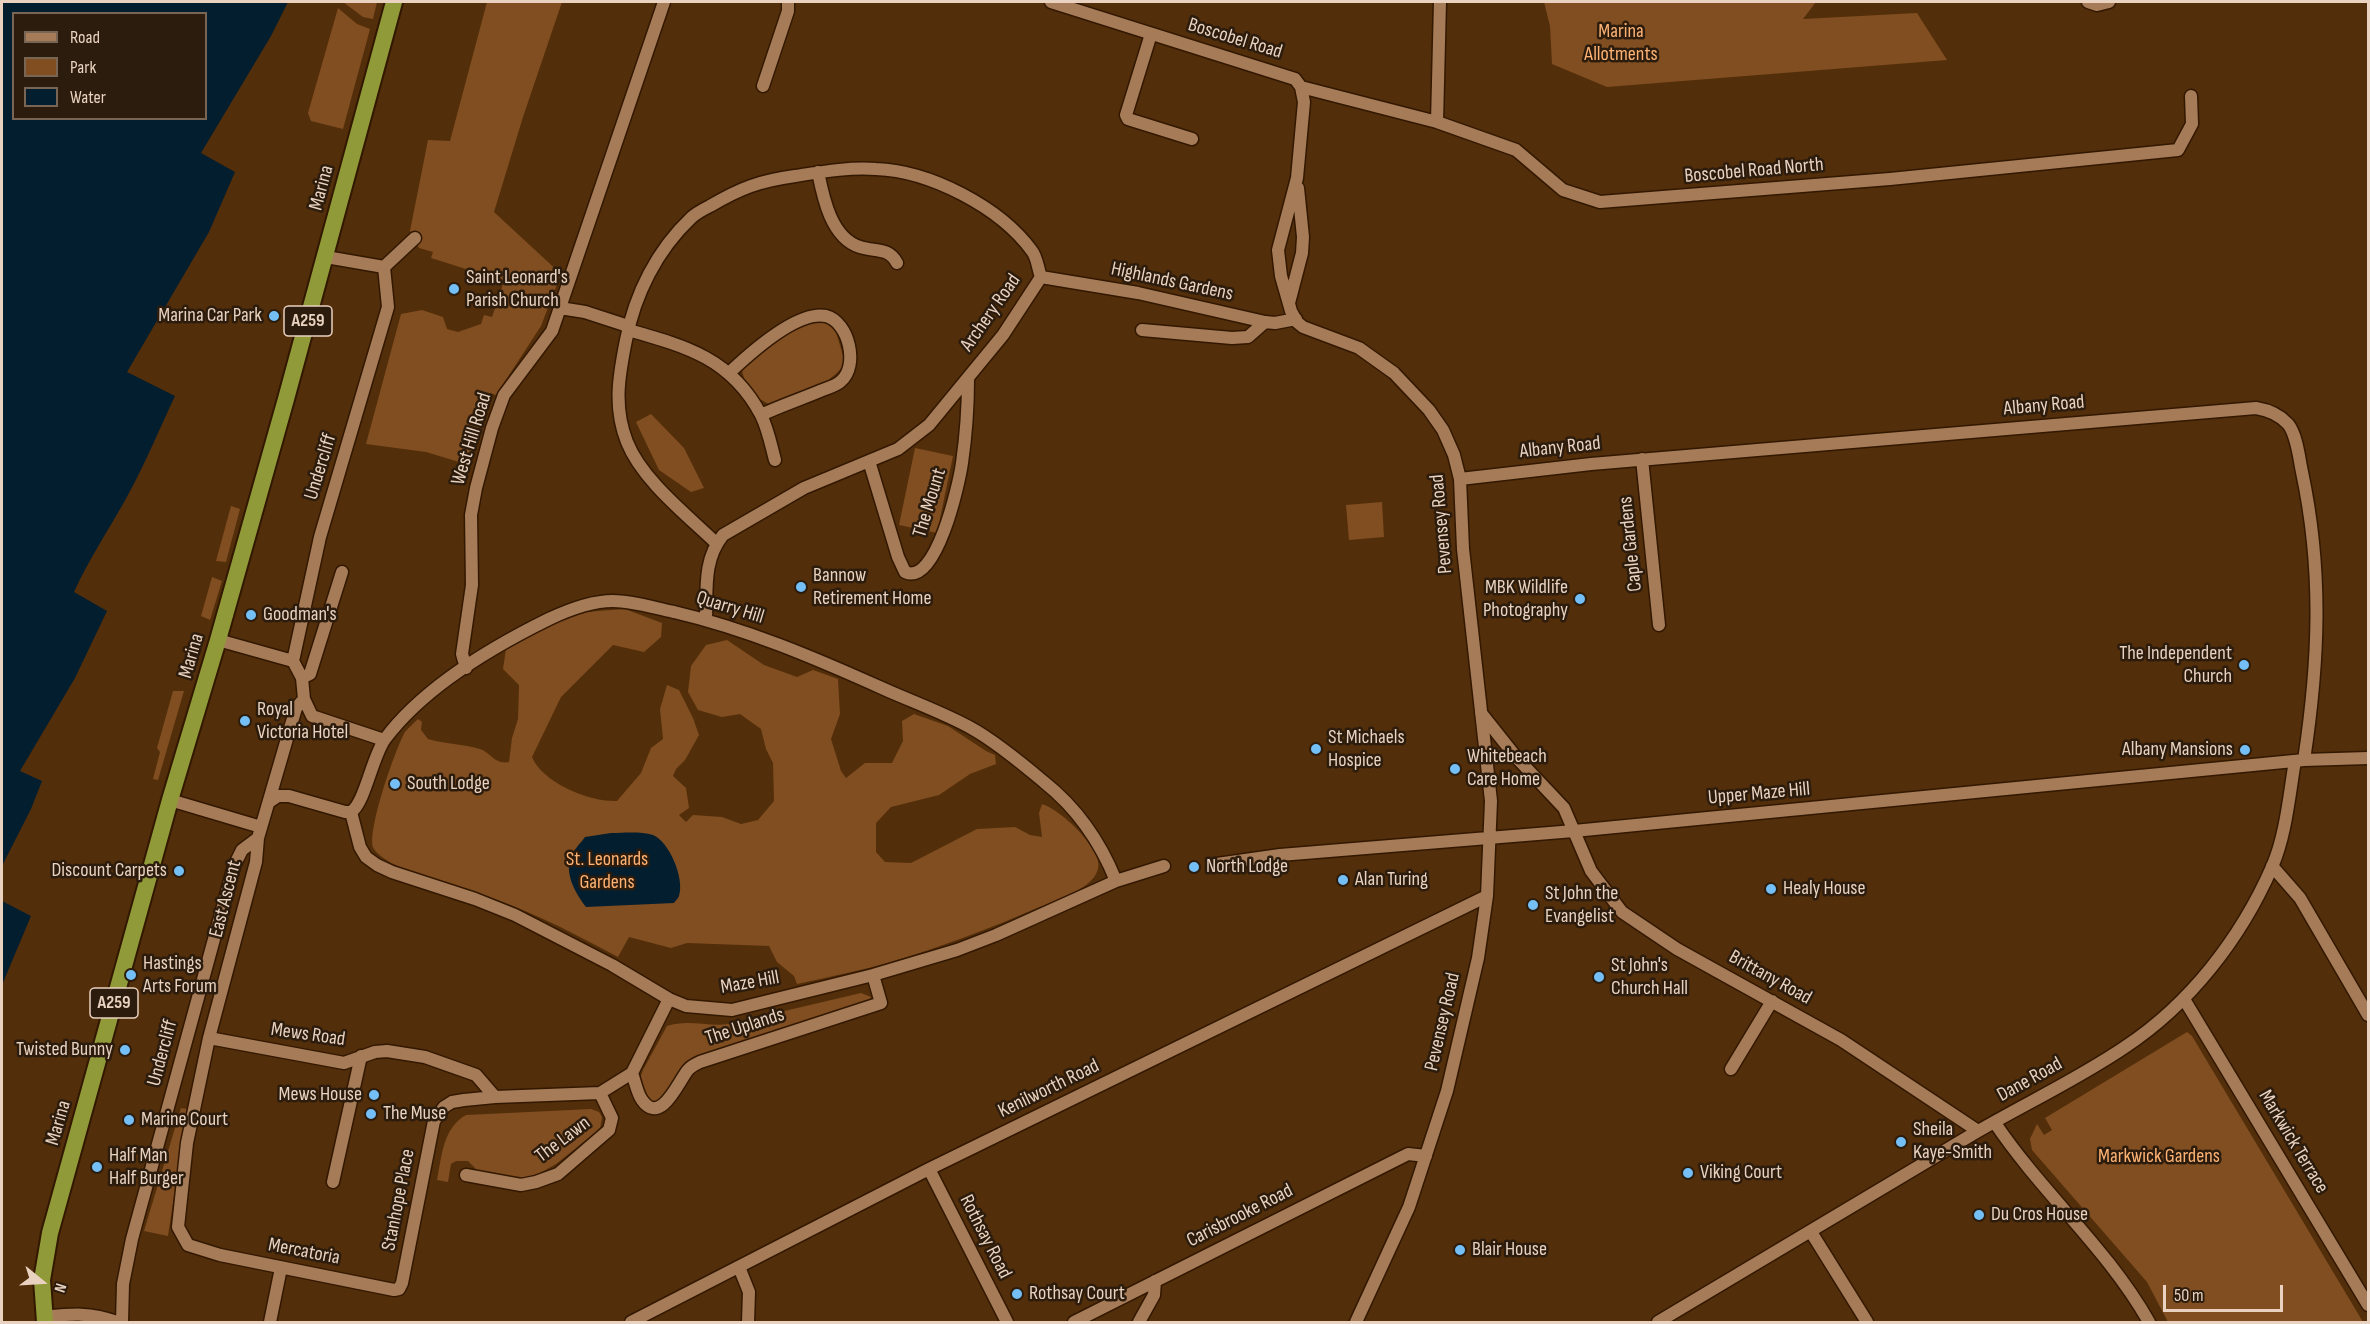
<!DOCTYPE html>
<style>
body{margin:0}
#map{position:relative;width:2370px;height:1324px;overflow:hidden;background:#532e0a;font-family:"Sofia Sans Condensed",sans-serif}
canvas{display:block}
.frame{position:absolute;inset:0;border:3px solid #e9d2bf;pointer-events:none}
.legend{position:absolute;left:12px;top:12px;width:195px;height:108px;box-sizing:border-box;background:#2c1c0d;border:2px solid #786554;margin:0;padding:8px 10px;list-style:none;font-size:18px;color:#e9d2bf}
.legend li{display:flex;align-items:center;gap:12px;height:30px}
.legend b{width:30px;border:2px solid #786554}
.north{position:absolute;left:12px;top:1252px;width:60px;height:60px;-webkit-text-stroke:4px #2c1c0d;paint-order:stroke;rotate:108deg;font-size:16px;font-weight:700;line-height:24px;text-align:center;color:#e9d2bf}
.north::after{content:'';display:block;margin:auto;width:21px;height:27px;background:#e9d2bf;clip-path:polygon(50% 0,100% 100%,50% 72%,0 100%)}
.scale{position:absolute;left:2163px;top:1285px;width:120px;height:27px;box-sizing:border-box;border:3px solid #e9d2bf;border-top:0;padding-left:8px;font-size:18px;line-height:21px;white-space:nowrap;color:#e9d2bf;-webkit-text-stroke:4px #2c1c0d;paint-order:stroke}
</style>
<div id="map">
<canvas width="2370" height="1324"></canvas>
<div class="frame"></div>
<ul class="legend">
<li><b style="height:8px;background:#a57b58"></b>Road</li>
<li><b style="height:16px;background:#804e20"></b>Park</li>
<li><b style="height:16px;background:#031e2f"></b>Water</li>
</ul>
<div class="north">N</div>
<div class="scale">50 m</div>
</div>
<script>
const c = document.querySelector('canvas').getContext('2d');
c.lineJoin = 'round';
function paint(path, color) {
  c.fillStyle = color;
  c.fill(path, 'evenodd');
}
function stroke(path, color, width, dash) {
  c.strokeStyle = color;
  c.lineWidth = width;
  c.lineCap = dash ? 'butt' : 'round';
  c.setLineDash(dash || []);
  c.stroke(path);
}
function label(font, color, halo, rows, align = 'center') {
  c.font = font + ' "Sofia Sans Condensed",sans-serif';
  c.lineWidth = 5;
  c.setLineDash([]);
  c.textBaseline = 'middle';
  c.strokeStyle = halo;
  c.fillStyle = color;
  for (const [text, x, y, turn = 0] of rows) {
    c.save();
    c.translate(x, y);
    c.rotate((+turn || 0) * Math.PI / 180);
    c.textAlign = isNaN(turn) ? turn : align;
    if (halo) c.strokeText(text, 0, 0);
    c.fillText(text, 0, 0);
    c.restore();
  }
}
paint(new Path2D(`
 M343,2H377L373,19L363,17Z
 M487,2H562L523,117L494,212L561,274L541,326L496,395L490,393L473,445L469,465L426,452L366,444L401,314L422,310L443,317L447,329L458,332L481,324L484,315L492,317L504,281L431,258L433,252L419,248L410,231L428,140L450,141Z
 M1544,2H1816L1803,19L1917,13L1947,60L1607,87L1552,64L1550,26Z
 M338,8L357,24L370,29L343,129L311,121L308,113Z
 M816,321L826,323L835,329L845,362C833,386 795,394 771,405C751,395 747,392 742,370C759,345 788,331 816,321Z
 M651,414L684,448L704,488L691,492L659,470L636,422Z
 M915,448L953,456L937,533L899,525Z
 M1382,502L1384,537L1349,540L1346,505Z
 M231,506L240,509L226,562L216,561Z
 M212,577L222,581L210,620L201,616Z
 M625,609L662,623L661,637L644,652L613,645L561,697L532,757C543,783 589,802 617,801L641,773L651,748L663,739L660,709L667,685L679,690L693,718L699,735L685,760L676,769L673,776L686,788L689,808L679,815L686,822L693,815L722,817L741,824L758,820L774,801L773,763L766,749L761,729L740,714L722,717L698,710L688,692L691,666L706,645L727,640L764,665L797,677L813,670L838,679L840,714L831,739L841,771L846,778L865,763H892L903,741L902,721L914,714L948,726L986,751L995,755L996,764L970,774L939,795L891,807L876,823V852L885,862L911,863L977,829L1015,827L1030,835L1042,837L1039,813L1042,804C1059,810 1080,830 1090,845C1096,854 1102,863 1096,874C1088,890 1053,902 1037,908C989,929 941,947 891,962C860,971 828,977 797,984L794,976L777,962L769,946L687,943L671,948L629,937L618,957C593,944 568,930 541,918C526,911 510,905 495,899C468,890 388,871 374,849C365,835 396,747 405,732C409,727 414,723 418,719L422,722L421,730L428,739C445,744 463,744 480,749C491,753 495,765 509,762L512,738L518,719L519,685L503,669L506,649L542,627L585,612Z
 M173,691H184L158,780L153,779L160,752L157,748Z
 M861,993L871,997L869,1002L695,1059L659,1104L648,1100L639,1081L643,1070L667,1026C688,1019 708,1027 729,1024Z
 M2187,1032L2192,1036L2363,1322H2168L2147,1282L2032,1150L2030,1139L2037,1124L2044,1135L2052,1130L2045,1118Z
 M181,1108L187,1109L168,1236L144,1231Z
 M591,1109L599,1112L602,1117L600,1129L556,1164L538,1174L522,1179L508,1180L481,1174L468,1161H456L451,1164L448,1182L437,1180C442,1155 443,1128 466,1115Z`), '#804e20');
paint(new Path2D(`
 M2,2H288L271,36L201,153L235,172L209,232L127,372L175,396C158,432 143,469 123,504C106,534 88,561 74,592L107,611L75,678L20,771L42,781L31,809L2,866ZM14,14H206V118H14Z
 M611,833C624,833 640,831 653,835C669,841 685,879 679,896C678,899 675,901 674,903L586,907C576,894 564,874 571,857C573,850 581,843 585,837Z
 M2,901L31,916L2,985Z`), '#031e2f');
const minor = new Path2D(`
 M1051,2L1295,79L1301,87L1304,102L1297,178L1278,250L1281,276L1291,311L1297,322L1303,327L1359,348L1394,373L1429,410L1443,430L1454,455L1460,479L1463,549L1491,801L1487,896L1478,958L1447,1091L1409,1207L1356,1322
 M2088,2L2097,5L2109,2
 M1151,34L1126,115L1128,119L1192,139
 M763,86L788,11V2
 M1301,87L1437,122L1516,150L1563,190L1600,202L1890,179L2178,150L2192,124L2191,96
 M1437,122L1440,2
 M818,172C823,197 831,238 860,247C875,252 889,247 897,263
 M326,257L384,267L415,238
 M1041,277L1138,293L1265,322L1275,323L1296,319
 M1289,303L1302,253L1303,237L1298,188
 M560,308L585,312L628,326
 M628,330C685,346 731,358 761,415C768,429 771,445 775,460
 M1142,330L1232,338L1248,337L1265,322
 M729,373C748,355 797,310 826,316C849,322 859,366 841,381C836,386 827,388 820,391C801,399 780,406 761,415
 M1642,459L1659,625
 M869,461L898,557L905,572C936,587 959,484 962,463C966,435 968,408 968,380
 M1460,479L1591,464L2256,408C2268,410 2279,414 2288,424C2297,435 2299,458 2302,472C2323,571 2319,661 2304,760
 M342,572L310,674L302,678L304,699L312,716L384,740
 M706,619C707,589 703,560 723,535L804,488L898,449L929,425L1003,335L1041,277C1038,269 1037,257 1032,251C1000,207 930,171 876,169C849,167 821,172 795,176C759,181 741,188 710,206C704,209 696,213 691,218C657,250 635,294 626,340C619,375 613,407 627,442C642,480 687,515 716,543
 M218,640L293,661
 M466,668L462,654L472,585L471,515L476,488L492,428L504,395L552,331L664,2
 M302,678L293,661L320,537L388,307L384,267
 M304,699L296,708L258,838L256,862L209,1038L187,1143L178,1227L188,1245L220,1255L394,1290L399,1289L402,1283L434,1121L444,1107L452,1102L464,1100L495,1097L600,1093L632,1073L669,999
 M1481,713L1516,757L1564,808L1591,871L1622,912L1677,949L1841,1040L1978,1131
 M170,800L261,827
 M269,802L278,796H289L345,812H351C365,803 372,757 385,739C423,688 492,647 549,619C568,610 592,601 613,601C633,601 654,608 674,612C747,629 815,658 884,689C913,702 944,713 971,728C993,740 1025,766 1044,782C1078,809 1100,841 1116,881
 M351,812L360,847L366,857L377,865L392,872L475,899L515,915L612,965L669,999L686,1006L732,1010L873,975L957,950L996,935L1116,881L1164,866
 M1217,864L1280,855L1574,831L2304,760L2368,758
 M2272,866L2300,898L2368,1015
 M2184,999L2368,1305
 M209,1038L344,1063L375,1052L387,1051L425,1057L476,1075L495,1097
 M1731,1069L1772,1001
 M632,1073C635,1081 637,1093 642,1100C661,1127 679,1080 688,1070C691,1066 696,1064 700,1062L881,1003L873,975
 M1995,1123C2042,1193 2107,1248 2149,1322
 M929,1169L1007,1322
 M466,1175L521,1185L536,1182L558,1174L609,1130L612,1118L600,1093
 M333,1182L361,1056
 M1811,1232L1867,1322
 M739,1267L749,1292L748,1322
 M44,1317C72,1314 90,1312 117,1322
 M122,1322L123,1284L132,1239L234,866L242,850L258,838
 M270,1322L281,1268
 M631,1322L929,1169L1487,896
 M1074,1322L1408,1154L1426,1156
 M1139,1322L1154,1295L1155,1281
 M1658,1322C1762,1261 1865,1199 1968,1137C2020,1106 2075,1081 2125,1047C2190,1004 2241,938 2272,867C2286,835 2289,796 2295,761`);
const trunk = new Path2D(`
 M45,1322L42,1280L50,1233L170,800L218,640L286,399L394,2`);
stroke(minor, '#331800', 15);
stroke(trunk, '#331800', 20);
stroke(minor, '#a57b58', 12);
stroke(trunk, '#909a38', 16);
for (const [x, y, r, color] of [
 [454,289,6,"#74c0f6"],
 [274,316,6,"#74c0f6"],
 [801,587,6,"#74c0f6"],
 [1580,599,6,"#74c0f6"],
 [251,615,6,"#74c0f6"],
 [2244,665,6,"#74c0f6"],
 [245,721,6,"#74c0f6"],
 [1316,749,6,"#74c0f6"],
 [2245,750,6,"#74c0f6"],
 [1455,769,6,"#74c0f6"],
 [395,784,6,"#74c0f6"],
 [1194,867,6,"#74c0f6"],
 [179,871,6,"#74c0f6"],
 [1343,880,6,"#74c0f6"],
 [1771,889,6,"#74c0f6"],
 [1533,905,6,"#74c0f6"],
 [131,975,6,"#74c0f6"],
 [1599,977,6,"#74c0f6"],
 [125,1050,6,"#74c0f6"],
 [374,1095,6,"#74c0f6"],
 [371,1114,6,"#74c0f6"],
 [129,1120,6,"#74c0f6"],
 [1901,1142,6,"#74c0f6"],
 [97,1167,6,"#74c0f6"],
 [1688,1173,6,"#74c0f6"],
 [1979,1215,6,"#74c0f6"],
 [1460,1250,6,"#74c0f6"],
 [1017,1294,6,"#74c0f6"]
]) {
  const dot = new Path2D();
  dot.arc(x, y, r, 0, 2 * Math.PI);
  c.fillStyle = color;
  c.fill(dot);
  stroke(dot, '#2c1c0d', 2);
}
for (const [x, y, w] of [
 [308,321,48],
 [114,1003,48]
]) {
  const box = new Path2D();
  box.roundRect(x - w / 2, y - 15, w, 30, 4.5);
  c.fillStyle = '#2c1c0d';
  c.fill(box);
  stroke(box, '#e9d2bf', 1.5);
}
label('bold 18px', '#e9d2bf', null, [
 ["A259",308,321],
 ["A259",114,1003]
]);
label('20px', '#feb374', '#2c1c0d', [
 ["Marina",1621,32],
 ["Allotments",1621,55],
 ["St. Leonards",607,860],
 ["Gardens",607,883],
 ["Markwick Gardens",2159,1157]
]);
label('20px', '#e9d2bf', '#2c1c0d', [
 ["Boscobel Road",1235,39,17],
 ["Boscobel Road North",1754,171,-5],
 ["Marina",322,188,-75],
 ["Highlands Gardens",1172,282,12],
 ["Archery Road",991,313,-55],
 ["Albany Road",2044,406,-5],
 ["West Hill Road",472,439,-73],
 ["Albany Road",1560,448,-6],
 ["Undercliff",321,467,-73],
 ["The Mount",930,503,-73],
 ["Pevensey Road",1442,524,-95],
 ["Caple Gardens",1631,544,-96],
 ["Quarry Hill",730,608,17],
 ["Marina",192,656,-74],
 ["Upper Maze Hill",1759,794,-5],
 ["East Ascent",226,899,-76],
 ["Brittany Road",1770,978,29],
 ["Maze Hill",750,983,-10],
 ["Pevensey Road",1443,1022,-77],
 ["The Uplands",745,1027,-18],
 ["Mews Road",308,1035,8],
 ["Undercliff",163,1053,-75],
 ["Dane Road",2030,1080,-29],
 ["Kenilworth Road",1049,1089,-26],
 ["Marina",59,1123,-74],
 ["The Lawn",563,1140,-37],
 ["Markwick Terrace",2293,1142,59],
 ["Stanhope Place",399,1200,-79],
 ["Carisbrooke Road",1240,1216,-27],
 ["Rothsay Road",985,1237,63],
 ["Mercatoria",304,1252,11]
]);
label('20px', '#e9d2bf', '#2c1c0d', [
 ["Saint Leonard's",466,278],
 ["Parish Church",466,301],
 ["Marina Car Park",262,316,"right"],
 ["Bannow",813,576],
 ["Retirement Home",813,599],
 ["MBK Wildlife",1568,588,"right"],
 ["Photography",1568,611,"right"],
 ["Goodman's",263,615],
 ["The Independent",2232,654,"right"],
 ["Church",2232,677,"right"],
 ["Royal",257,710],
 ["Victoria Hotel",257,733],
 ["St Michaels",1328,738],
 ["Hospice",1328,761],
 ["Albany Mansions",2233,750,"right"],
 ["Whitebeach",1467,757],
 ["Care Home",1467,780],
 ["South Lodge",407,784],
 ["North Lodge",1206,867],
 ["Discount Carpets",167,871,"right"],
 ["Alan Turing",1355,880],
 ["Healy House",1783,889],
 ["St John the",1545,894],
 ["Evangelist",1545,917],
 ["Hastings",143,964],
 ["Arts Forum",143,987],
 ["St John's",1611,966],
 ["Church Hall",1611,989],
 ["Twisted Bunny",113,1050,"right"],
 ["Mews House",362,1095,"right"],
 ["The Muse",383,1114],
 ["Marine Court",141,1120],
 ["Sheila",1913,1130],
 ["Kaye-Smith",1913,1153],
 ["Half Man",109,1156],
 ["Half Burger",109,1179],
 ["Viking Court",1700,1173],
 ["Du Cros House",1991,1215],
 ["Blair House",1472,1250],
 ["Rothsay Court",1029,1294]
], 'left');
</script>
